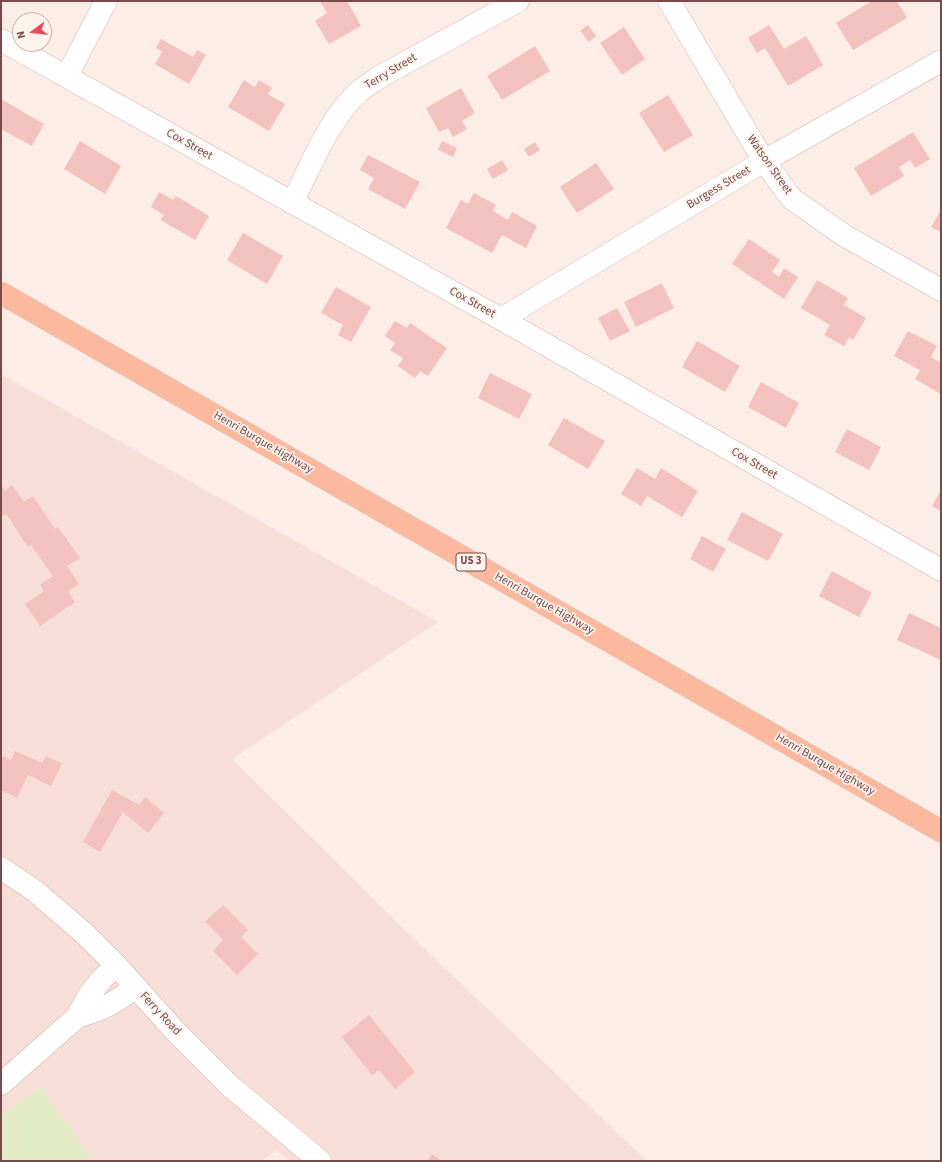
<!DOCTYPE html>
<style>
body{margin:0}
#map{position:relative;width:942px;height:1162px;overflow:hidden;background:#fdede7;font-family:"Source Sans 3",sans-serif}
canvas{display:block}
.frame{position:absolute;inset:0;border:2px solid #784b4a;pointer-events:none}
.north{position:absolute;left:12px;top:12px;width:40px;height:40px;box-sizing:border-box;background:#fff3ee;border:1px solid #c9b0ac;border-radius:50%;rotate:255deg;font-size:11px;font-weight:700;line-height:16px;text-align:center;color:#784b4a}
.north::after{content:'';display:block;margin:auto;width:14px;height:18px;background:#ea495c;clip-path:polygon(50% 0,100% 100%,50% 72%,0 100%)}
</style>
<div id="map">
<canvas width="942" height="1162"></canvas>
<div class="frame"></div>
<div class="north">N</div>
</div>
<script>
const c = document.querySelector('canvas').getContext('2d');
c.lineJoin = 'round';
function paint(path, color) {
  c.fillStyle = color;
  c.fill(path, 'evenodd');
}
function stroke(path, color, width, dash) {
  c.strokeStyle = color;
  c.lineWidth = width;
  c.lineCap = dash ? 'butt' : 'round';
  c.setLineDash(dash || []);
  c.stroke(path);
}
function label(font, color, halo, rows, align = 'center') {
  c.font = font + ' "Source Sans 3",sans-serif';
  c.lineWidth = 3.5;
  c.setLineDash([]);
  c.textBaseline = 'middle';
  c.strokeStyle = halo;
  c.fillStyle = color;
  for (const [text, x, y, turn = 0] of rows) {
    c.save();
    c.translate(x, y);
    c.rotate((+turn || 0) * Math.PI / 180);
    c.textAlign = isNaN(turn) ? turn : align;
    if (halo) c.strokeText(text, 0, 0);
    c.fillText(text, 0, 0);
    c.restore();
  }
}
paint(new Path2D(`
 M1,374L438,622L232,759L383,909L647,1161H291L276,1151L262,1161H1Z`), '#f7dfd8');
paint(new Path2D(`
 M41,1087L94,1161H1V1116Z`), '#e2ebc5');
paint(new Path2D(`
 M320,1H347L361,26L329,44L315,21L327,13Z
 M872,1H897L907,18L853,50L836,23Z
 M588,25L596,36L589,42L580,31Z
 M769,25L784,49L806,36L823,65L788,86L765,48L757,53L748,38Z
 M624,27L645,59L622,75L600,43Z
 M161,39L193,57L197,50L206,55L189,84L155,64L162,52L156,48Z
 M535,46L550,71L502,100L487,76Z
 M244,80L255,87L259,80L272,88L268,94L285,104L269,131L228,107Z
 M461,88L475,113L462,121L467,129L453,137L448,128L439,132L426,108Z
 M668,95L693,135L664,152L639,113Z
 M1,99L44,124L32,146L1,129Z
 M913,132L930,159L915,168L910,160L899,167L904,176L871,196L854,168Z
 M80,141L121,166L105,194L64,169Z
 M442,141L457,148L453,157L438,150Z
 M535,142L540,150L529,157L524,149Z
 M368,155L420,182L405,209L368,189L374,178L360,170Z
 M502,160L508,170L493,179L487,169Z
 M596,163L614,189L577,213L560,187Z
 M159,192L173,200L176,196L209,216L195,240L161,220L164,215L151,207Z
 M474,193L496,205L493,211L508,220L512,212L537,226L526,248L502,235L492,253L446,228L461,200L468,204Z
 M941,210V232L931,227Z
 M243,233L283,256L267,284L227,260Z
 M749,239L780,260L772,272L779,277L784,268L798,277L784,299L732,264Z
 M817,280L848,298L844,305L866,318L853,340L849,337L844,346L824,335L830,325L801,308Z
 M662,283L674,308L636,327L624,302Z
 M336,287L371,307L351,342L338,335L343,325L321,313Z
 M617,308L630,331L610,341L598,318Z
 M395,321L407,328L410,323L447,348L428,376L420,371L415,378L398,366L403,358L390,350L395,343L385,336Z
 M908,331L937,346L931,357L941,363V394L915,379L920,370L894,356Z
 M697,341L740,366L725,392L682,367Z
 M490,373L532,394L519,419L478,398Z
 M761,382L799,403L786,428L748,407Z
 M564,418L605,441L588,469L548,445Z
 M847,429L881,447L869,470L835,452Z
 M637,468L655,479L661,468L698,491L682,517L647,496L641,506L621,494Z
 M1,485L5,491L12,485L24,502L33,496L55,529L58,527L80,558L67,566L79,584L68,592L75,602L40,626L25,604L44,591L40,585L53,576L31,545L28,547L6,514L1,518Z
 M941,490V511L932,506Z
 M742,512L783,534L768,561L727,540Z
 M702,536L726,549L713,572L690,559Z
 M832,571L872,593L859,617L819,596Z
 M909,613L941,628V660L897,640Z
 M15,751L42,763L46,756L62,763L51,786L28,775L17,798L1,790V755L11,760Z
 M112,790L139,805L145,797L164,813L148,833L123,812L100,852L83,842Z
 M223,905L248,930L241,937L258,954L237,975L213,951L223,940L205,922Z
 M369,1015L415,1072L395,1089L379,1070L372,1075L342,1037Z
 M432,1154L442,1161H427Z`), '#f3c1be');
const street = new Path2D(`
 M669,1L764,161L792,199L845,236L941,290
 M1,40L501,319L941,570
 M67,76L106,1
 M292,203C311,166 329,117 361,90C367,85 374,81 381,76L518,1
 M501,319L764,161L941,61
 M1,868L35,891L85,934L116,965L175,1031L229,1085L320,1161
 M77,1017C103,1009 114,1004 135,987
 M1,1084L77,1017L89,995L102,979L116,965`);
const primary = new Path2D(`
 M1,293L941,831`);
stroke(street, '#d4b5b2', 23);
stroke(primary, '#d6c9c9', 23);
stroke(street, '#fff', 22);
stroke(primary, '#fdb99e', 22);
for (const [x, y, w] of [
 [471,562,30]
]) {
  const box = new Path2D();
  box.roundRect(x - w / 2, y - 9, w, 18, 3);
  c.fillStyle = '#fff3ee';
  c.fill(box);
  stroke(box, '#784b4a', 1);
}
label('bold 11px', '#784b4a', null, [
 ["US 3",471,562]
]);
label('12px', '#784b4a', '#fff3ee', [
 ["Terry Street",391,72,-31],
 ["Cox Street",189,145,29],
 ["Watson Street",769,165,55],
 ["Burgess Street",719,188,-31],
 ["Cox Street",472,303,29],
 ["Henri Burque Highway",263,443,30],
 ["Cox Street",754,464,30],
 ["Henri Burque Highway",544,604,30],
 ["Henri Burque Highway",825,765,30],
 ["Ferry Road",160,1014,47]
]);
</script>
